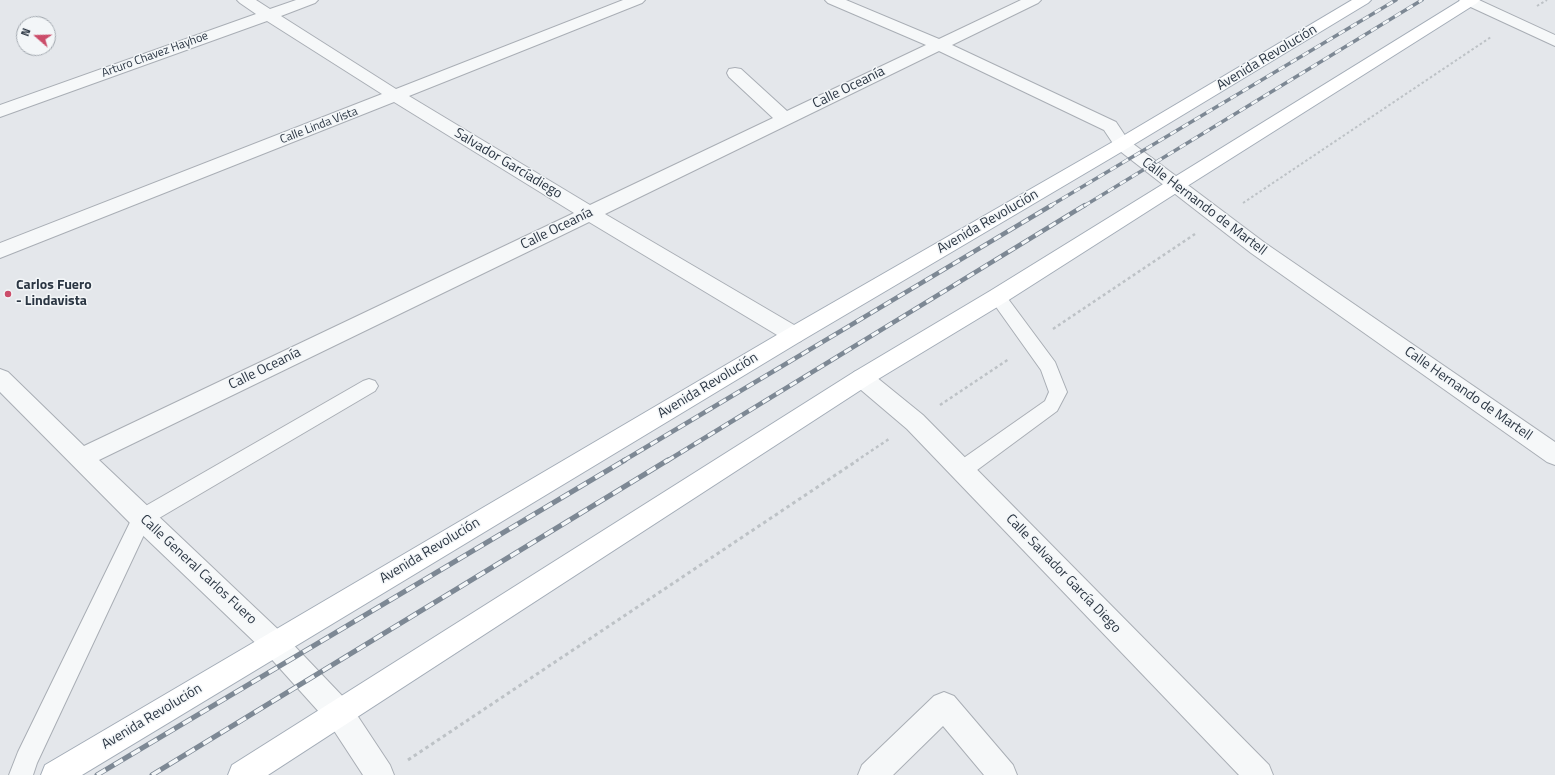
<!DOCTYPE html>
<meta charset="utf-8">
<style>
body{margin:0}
#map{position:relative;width:1555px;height:775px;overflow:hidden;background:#e4e7eb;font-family:"Titillium Web",sans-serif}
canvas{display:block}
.north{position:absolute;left:16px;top:16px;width:40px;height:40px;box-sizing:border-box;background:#f3f6f8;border:1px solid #a3a9b0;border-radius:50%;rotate:290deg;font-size:11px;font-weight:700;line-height:16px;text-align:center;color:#2b3643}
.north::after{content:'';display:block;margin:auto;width:14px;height:18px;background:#cb4d6a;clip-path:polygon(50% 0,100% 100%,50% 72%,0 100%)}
</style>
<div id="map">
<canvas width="1555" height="775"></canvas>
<div class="north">N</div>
</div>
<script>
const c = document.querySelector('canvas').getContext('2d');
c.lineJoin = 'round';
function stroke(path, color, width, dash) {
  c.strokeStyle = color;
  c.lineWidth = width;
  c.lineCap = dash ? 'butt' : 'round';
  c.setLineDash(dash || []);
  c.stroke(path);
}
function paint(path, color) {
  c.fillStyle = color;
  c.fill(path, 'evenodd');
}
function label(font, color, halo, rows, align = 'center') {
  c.font = font + ' "Titillium Web",sans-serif';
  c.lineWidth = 3;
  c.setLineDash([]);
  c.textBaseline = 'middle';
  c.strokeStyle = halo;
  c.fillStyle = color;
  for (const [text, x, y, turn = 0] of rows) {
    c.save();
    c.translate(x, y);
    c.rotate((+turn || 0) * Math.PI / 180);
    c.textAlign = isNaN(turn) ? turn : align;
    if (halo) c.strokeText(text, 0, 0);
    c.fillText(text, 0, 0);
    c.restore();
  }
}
const lane = new Path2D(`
 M997,291L1003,292L1055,362L1067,392L1057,411L969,476L962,478L955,476L952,470L955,464L1045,401L1049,392L1041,370L989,297L991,292Z
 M369,379L375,381L378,386L375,391L149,524L37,763L33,775H9L18,752L135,512L363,381Z`);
const street = new Path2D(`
 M237,0H256L270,9L296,0H318L315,3L281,16L396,89L623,0H645L642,3L409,96L590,205L773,118L729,77L727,73L729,69L735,68L741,69L787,111L926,45L828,3L825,0H846L939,39L1021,0H1041L1038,3L952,45L1116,122L1128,140L1265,243L1555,442V465L1547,462L1251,253L1116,148L1104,130L939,51L605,214L801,329L805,335L801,341L794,343L787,341L589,222L99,460L284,635L349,703L390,765L394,775H363L329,723L266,653L133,526L0,392V369L8,372L84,446L574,213L394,102L0,258V243L382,94L267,21L0,117V105L256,14L240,3Z
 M1459,0H1479L1555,35V46L1462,3Z
 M862,369L870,372L923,415L1269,765L1273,775H1239L907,429L854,384L851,378L854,372Z
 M944,692L954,696L1013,765L1017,775H984L943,726L893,775H858L862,765L934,696Z`);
const primary = new Path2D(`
 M1352,0H1371L1368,3L1128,148L801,341L82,775H41L45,765L787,329L1116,140Z
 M1461,0H1480L1477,3L1181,190L1004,303L870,384L268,775H228L232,765L854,372L990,291Z`);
stroke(lane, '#a9aeb5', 2);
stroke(street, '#a9aeb5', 2);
stroke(primary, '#a3acb7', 2);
stroke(new Path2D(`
 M1537,6L1547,0
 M1243,203L1491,37`), '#bdc2c6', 2, [2.5, 2.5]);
stroke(new Path2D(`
 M1053,329L1195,234
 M940,405L1009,359
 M856,461L889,439`), '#bdc2c6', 2.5, [3, 3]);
stroke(new Path2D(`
 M408,760L858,460`), '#bdc2c6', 3, [3.5, 3.5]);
paint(lane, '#f6f8f9');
paint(street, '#f6f8f9');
paint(primary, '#fff');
const railFar2 = new Path2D(`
 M1050,206L1396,0
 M1084,206L1422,0`);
const railFar1 = new Path2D(`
 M623,461L1052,205
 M667,461L1085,205`);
const rail = new Path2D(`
 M97,775L625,460
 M152,775L668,460`);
stroke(railFar2, '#7d8894', 3.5);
stroke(railFar1, '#7d8894', 4.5);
stroke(rail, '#7d8894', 5);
stroke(railFar2, '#f3f6f8', 2.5, [7]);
stroke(railFar1, '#f3f6f8', 3, [8]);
stroke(rail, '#f3f6f8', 3.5, [10]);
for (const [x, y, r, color] of [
 [8,294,4,"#cb4d6a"]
]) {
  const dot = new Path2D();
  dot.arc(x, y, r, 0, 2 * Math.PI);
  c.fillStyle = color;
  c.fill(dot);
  stroke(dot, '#f3f6f8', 1.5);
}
label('12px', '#2b3643', '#f3f6f8', [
 ["Arturo Chavez Hayhoe",155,55,-20],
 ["Calle Linda Vista",319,126,-21]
]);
label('14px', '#2b3643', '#f3f6f8', [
 ["Avenida Revolución",1267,58,-31],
 ["Calle Oceanía",849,88,-26],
 ["Salvador Garcíadiego",508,164,31],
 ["Calle Hernando de Martell",1204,207,37],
 ["Avenida Revolución",988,222,-30],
 ["Calle Oceanía",557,229,-26],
 ["Calle Oceanía",265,369,-26],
 ["Avenida Revolución",708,386,-31],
 ["Calle Hernando de Martell",1468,394,35],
 ["Avenida Revolución",430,551,-31],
 ["Calle General Carlos Fuero",198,570,43],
 ["Calle Salvador García Diego",1063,574,46],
 ["Avenida Revolución",152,717,-31]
]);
label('bold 14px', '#2b3643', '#f3f6f8', [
 ["Carlos Fuero",16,286],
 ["- Lindavista",16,302]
], 'left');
</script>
